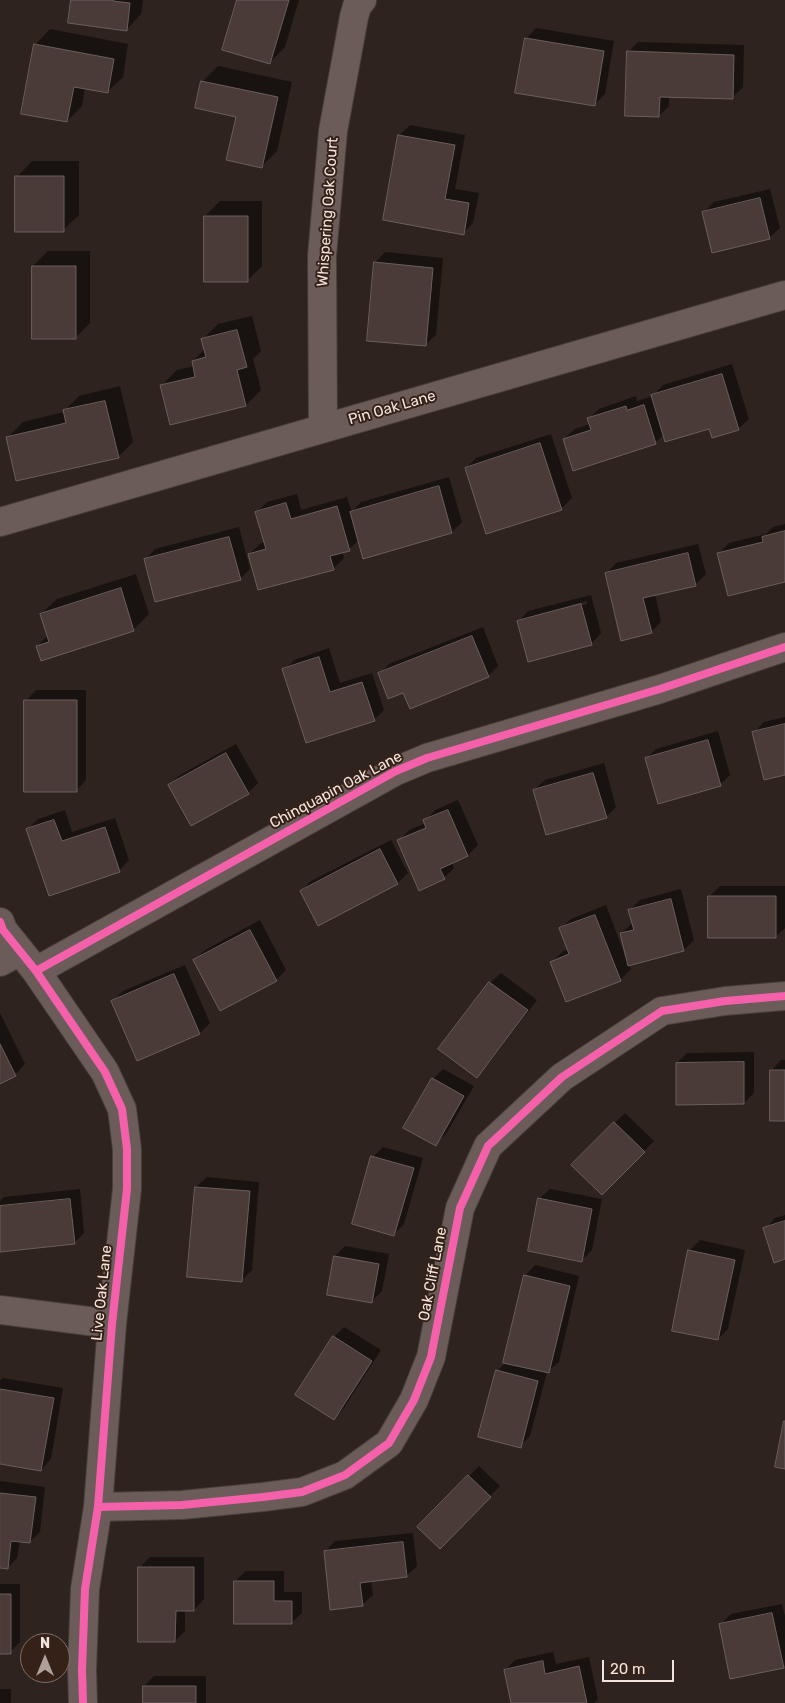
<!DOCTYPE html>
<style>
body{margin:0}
#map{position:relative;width:785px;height:1703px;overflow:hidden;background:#2e231e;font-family:Rubik,sans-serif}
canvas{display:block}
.north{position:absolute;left:20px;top:1633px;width:50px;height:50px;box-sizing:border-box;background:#352117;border:1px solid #816f66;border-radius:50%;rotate:0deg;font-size:14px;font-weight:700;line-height:20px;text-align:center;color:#f2e4dd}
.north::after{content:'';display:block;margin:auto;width:18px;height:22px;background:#ada09a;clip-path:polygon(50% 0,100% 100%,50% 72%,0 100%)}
.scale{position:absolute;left:602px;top:1660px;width:72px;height:22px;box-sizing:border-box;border:2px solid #f2e4dd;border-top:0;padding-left:6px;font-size:15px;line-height:18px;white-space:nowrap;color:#f2e4dd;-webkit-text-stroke:4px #352117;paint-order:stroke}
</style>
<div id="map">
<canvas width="785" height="1703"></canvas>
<div class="north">N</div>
<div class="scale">20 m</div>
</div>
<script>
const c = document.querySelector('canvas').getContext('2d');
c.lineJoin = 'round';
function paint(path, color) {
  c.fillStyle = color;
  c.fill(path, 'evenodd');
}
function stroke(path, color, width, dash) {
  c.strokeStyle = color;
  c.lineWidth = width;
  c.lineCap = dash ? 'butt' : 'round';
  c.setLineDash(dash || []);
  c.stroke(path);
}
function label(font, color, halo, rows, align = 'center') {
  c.font = font + ' Rubik,sans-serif';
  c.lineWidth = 4;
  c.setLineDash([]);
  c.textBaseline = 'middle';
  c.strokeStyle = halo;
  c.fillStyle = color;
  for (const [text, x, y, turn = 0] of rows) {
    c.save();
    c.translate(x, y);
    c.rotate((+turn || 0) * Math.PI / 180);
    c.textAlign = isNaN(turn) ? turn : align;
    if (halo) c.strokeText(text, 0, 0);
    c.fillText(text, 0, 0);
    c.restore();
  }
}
paint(new Path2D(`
 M72,0H143L141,14L126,30Z
 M238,0H299L285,47L270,62Z
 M536,28L614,41L605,94L594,105L526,39Z
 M50,29L128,44L123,77L107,92L85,88L82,106L67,121L35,45Z
 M638,42L744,45L743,87L732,98L669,96V106L659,116L628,52Z
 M218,66L292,82L277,151L262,166L237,116L203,81Z
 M410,125L465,135L455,189L479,193L473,223L463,234L400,135Z
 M32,161H79V215L63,230L17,177Z
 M770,189L780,228L769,238L704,212L714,202Z
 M220,201H262V266L247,281L205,216Z
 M48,251H90V323L75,338L33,266Z
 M385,252L443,258L436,335L425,345L375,263Z
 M252,316L261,351L253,359L261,390L246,405L161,386L177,370L194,366L193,361L205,349L203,339L218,324Z
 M732,364L749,419L738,429L710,428L664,434L656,442L574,469L564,439L575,429L590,424L588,419L599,409L636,396L637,401L653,396L663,385Z
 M120,386L133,442L118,457L8,437L23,422L64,412V411L79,396Z
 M551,434L572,498L561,509L466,468L476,458Z
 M449,477L462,522L452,532L364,557L359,540L349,549L342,551L344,558L333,569L249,554L260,544L265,542L257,512L267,502L297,494L301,510L347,497L352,512L361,502Z
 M785,524V581L719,553L729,543L766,534L773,527Z
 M239,527L250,569L240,579L145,560L155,549Z
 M698,544L706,574L695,585L655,594L661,622L651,632L606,574L616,563Z
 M136,574L149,614L133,630L37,646L48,635L41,614L57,599Z
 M591,595L601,633L591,644L518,622L528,611ZM587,601V604L529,619V617Z
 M483,627L498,666L488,676L404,691L379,674L389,664Z
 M329,648L340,683L372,673L384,710L374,720L284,670L294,660Z
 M36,690H86V780L76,791L26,701Z
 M785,717V774L754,733L764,722Z
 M718,731L730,775L720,785L646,759L656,749Z
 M236,744L258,783L248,793L169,785L180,775Z
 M604,763L616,807L606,817L534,790L545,780Z
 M458,800L478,845L468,855L452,862L454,868L444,878L399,841L409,830L426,823L425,821L435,810Z
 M65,810L72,832L115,818L129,860L119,871L28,829L38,819Z
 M391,840L408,873L398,883L318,924L301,891L311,881Z
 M720,886H785V928L775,937L709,897Z
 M681,889L694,940L684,950L629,965L631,969L620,980L552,962L562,952L568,949L560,929L571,919L606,905L625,956H627L621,933L633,923L630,910L640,900Z
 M260,920L286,970L276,980L195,960L205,950Z
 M185,965L210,1023L200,1033L138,1060L113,1001L123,991Z
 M501,973L537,1000L487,1066L477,1076L440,1049L490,983Z
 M0,1013L25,1064L15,1075L0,1082Z
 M754,1052V1093L744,1103L677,1063L687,1053Z
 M781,1060H785V1120L771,1071Z
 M443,1069L474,1086L446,1134L436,1144L433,1079Z
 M625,1113L654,1141L602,1194L573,1165Z
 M383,1147L423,1158L404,1224L394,1234L373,1157Z
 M207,1177L259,1182L252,1270L242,1280L196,1187Z
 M80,1189L84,1233L74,1243L0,1251V1201L4,1197Z
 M550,1189L602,1199L592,1250L582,1260L539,1199Z
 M785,1215V1258L765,1229L775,1218Z
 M700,1240L745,1250L728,1329L718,1339L689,1251Z
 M345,1246L389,1254L382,1291L372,1301L335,1256Z
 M535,1265L579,1276L559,1362L547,1372L530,1436L520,1446L497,1371L506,1362L525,1276Z
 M344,1327L381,1350L344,1408L334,1419V1337Z
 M3,1378L63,1388L51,1459L41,1470L0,1462V1381Z
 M479,1466L500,1486L440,1547L419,1527Z
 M0,1481L45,1487L40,1532L29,1542L20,1541L17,1558L7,1568L0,1567Z
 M413,1533L417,1566L406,1576L371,1580L373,1595L362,1605L325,1552L335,1541Z
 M150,1557H204V1599L194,1610H185V1631L175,1641L140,1567Z
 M246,1571H284V1592H302V1613L291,1623L235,1581Z
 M0,1584H20V1642L10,1652H0Z
 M782,1604L785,1616V1665L783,1667L721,1624L731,1614Z
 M553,1652L556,1664L589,1657L598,1699L594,1703H512L505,1670L515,1660Z
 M154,1676H206V1703H144V1686Z
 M0,1689H11V1703H0Z`), '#0007');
const building = new Path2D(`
 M71,0H113V1L130,3L127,31L68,23Z
 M237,0H289L270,64L222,50Z
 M525,38L604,51L595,106L515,93Z
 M34,44L114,59L108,93L74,87L67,122L21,114Z
 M627,51L734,55L733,99L660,97L659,117L625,116Z
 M201,81L278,97L262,168L226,160L236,117L195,108Z
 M398,135L455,145L445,199L469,203L464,235L383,220Z
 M15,176H64V232H15Z
 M760,198L770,239L712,253L702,212Z
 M204,216H248V282H204Z
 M374,262L433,268L426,346L367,341Z
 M32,266H76V339H32Z
 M237,330L247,367L237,370L246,406L170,425L160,385L195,377L192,361L206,357L201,339Z
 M722,374L739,430L712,438L709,429L665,442L651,395Z
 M105,401L119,458L16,481L6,437L66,423L63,410Z
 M644,405L656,444L573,471L563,439L591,430L587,418L626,406L627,410Z
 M540,443L562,510L486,534L465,468Z
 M439,486L452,533L363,559L350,512Z
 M286,503L291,519L337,506L350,551L330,556L334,570L258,590L248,554L266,549L255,512Z
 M785,531V582L728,596L717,553L763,542L762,537Z
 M229,537L241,580L155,602L144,559Z
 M688,553L696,586L643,598L652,633L621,641L605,573Z
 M121,588L134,631L41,661L36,646L49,642L40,614Z
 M581,604L592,645L528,662L517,621Z
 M472,636L489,677L410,709L403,693L388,699L378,673Z
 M319,657L330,692L362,682L375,721L306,743L282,669Z
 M24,700H77V792H24Z
 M785,724V775L764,780L752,732Z
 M708,740L721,786L658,804L645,758Z
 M226,753L249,794L191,826L168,785Z
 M593,773L607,818L546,835L533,790Z
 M448,810L468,856L440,869L445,879L419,891L397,840L426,828L423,820Z
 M54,820L62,841L105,827L120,872L49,896L26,829Z
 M380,849L398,884L318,926L300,891Z
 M708,896H776V938H708Z
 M671,899L684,951L628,966L620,933L634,930L628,910Z
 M595,915L621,981L566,1002L550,962L569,954L559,928Z
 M250,930L277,981L220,1011L193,960Z
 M174,974L200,1034L137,1061L111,1001Z
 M489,982L528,1010L477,1078L438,1049Z
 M0,1044L16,1076L0,1084Z
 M744,1062V1104L676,1105V1063Z
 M770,1070H785V1121H770Z
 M432,1078L464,1096L436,1146L403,1128Z
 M614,1122L645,1152L602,1195L571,1165Z
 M371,1156L414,1168L394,1236L352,1224Z
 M195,1187L250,1191L242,1282L187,1277Z
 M538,1198L592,1209L582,1262L528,1251Z
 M70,1199L75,1244L0,1252V1206Z
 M785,1221V1259L774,1263L763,1228Z
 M688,1250L735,1260L718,1340L672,1331Z
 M334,1256L379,1264L372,1303L327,1295Z
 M524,1275L570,1286L549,1373L503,1363Z
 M333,1336L372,1361L334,1420L295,1395Z
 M496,1370L538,1381L521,1448L478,1437Z
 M0,1389L54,1398L41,1471L0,1464Z
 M784,1421H785V1469L775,1467Z
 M468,1475L491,1497L440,1549L417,1527Z
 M0,1493L36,1497L30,1543L11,1541L8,1569L0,1568Z
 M403,1542L407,1577L360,1583L363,1606L330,1610L324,1551Z
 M138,1567H194V1611H176L175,1642H138Z
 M234,1581H274V1601H292V1624H234Z
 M0,1594H11V1654H0Z
 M772,1613L784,1668L730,1679L719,1624Z
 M543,1661L545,1674L579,1666L587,1703H511L504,1670Z
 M143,1686H196V1703H143Z`);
paint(building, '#4b3b38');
stroke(building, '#6a5f5c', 1);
const minor = new Path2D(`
 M323,428L322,256L333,131L354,17L357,6L362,0
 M0,522L785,295
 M0,922L3,930L36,971L105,1072L122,1109L127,1149V1189L112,1324L98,1507L85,1589L82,1670L83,1703
 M0,962L20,951
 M36,971L396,771L427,758L660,689L785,647
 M0,1310L112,1324
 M98,1507L182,1505L263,1497L302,1492L345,1475L389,1443L414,1400L431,1357L460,1208L488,1146L562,1077L662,1011L725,1001L785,996`);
stroke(minor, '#483f3a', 30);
stroke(minor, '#6b5c5a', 28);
stroke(new Path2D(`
 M0,922L3,930L36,971L105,1072L122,1109L127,1149V1189L112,1324L98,1507L85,1589L82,1670L83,1703
 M36,971L396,771L427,758L660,689L785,647
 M98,1507L182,1505L263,1497L302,1492L345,1475L389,1443L414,1400L431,1357L460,1208L488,1146L562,1077L662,1011L725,1001L785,996`), '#f560ab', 8);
label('15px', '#f2e4dd', '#352117', [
 ["Whispering Oak Court",328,212,-86],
 ["Pin Oak Lane",392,408,-16],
 ["Chinquapin Oak Lane",336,790,-28],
 ["Oak Cliff Lane",433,1274,-79],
 ["Live Oak Lane",102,1293,-84]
]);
</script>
